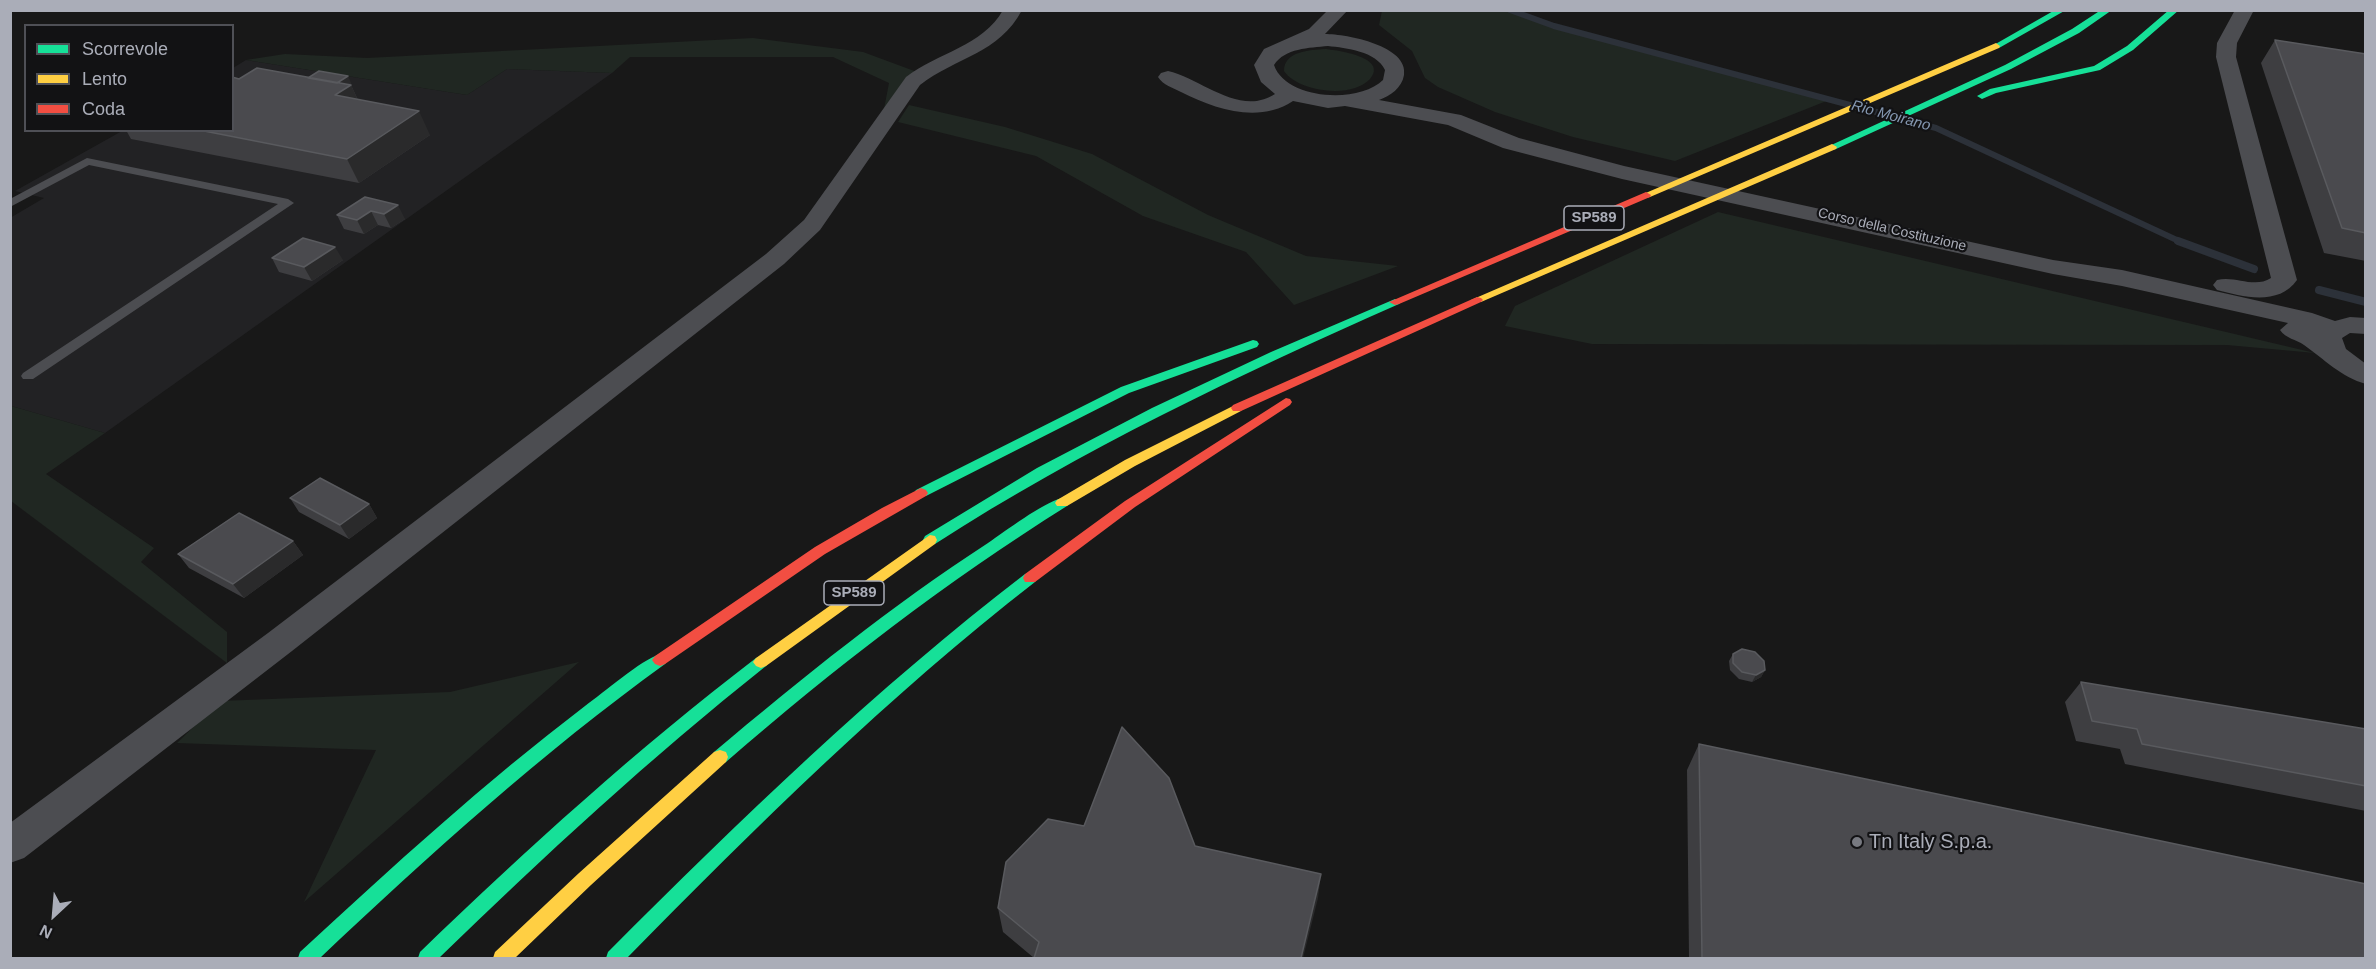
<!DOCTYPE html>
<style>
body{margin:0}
#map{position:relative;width:2376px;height:969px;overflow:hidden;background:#181818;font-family:Arial,sans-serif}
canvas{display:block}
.frame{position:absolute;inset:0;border:12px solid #aaadb8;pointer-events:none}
.legend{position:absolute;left:24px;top:24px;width:210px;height:108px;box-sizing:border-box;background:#121214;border:2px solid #4f5056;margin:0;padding:8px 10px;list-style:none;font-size:18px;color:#aaadb8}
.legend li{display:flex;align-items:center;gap:12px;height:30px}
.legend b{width:30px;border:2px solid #4f5056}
.north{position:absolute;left:24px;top:885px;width:60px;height:60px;-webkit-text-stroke:4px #121214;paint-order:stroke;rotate:206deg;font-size:16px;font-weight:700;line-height:24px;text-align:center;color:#aaadb8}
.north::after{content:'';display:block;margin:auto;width:21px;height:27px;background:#aaadb8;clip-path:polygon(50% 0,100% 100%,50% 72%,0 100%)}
</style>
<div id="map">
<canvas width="2376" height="969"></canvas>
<div class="frame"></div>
<ul class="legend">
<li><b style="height:8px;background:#16e098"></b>Scorrevole</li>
<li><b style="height:8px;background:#ffcf43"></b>Lento</li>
<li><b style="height:8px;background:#f24e42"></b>Coda</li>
</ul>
<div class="north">N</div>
</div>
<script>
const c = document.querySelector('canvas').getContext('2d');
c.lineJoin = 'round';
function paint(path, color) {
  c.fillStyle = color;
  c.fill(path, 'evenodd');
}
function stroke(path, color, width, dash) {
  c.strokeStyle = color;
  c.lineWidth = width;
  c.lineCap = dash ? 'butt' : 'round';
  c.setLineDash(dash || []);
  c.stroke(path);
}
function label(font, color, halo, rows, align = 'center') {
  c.font = font + ' Arial,sans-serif';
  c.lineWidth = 4.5;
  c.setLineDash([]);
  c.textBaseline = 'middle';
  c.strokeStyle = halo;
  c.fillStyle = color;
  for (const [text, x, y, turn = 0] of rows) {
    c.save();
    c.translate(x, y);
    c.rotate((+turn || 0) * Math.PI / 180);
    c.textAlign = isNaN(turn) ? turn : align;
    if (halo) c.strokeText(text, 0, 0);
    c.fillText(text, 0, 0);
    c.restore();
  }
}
paint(new Path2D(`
 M246,60L467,95L507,69L612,73L105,433L11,406L10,218L44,198L15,191L122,131L232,130L233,68Z`), '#222224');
paint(new Path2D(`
 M1382,11H1506L1679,62L1829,100L1675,161L1573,137L1495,112L1438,87L1425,78L1412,51L1379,25Z
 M753,38L863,52L917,72L884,109L889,83L833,57H630L612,73L507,69L467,95L246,60L285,54L367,58Z
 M1325,49C1336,50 1389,57 1370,79C1352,99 1298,92 1284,71C1284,51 1310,50 1325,49Z
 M909,105L1005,127L1092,154L1208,215L1306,256L1398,266L1294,305L1246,252L1143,216L1036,156L898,122Z
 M1718,212L2315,353L2227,345L1592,344L1505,326L1515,306Z
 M11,406L105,433L46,474L154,548L141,562L227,632V663L11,501Z
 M579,662L304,902L376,750L177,743L220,701L450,692Z`), '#202722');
stroke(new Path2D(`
 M1510,10L1554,26L1936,128L2181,242`), '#2c3139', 6);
stroke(new Path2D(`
 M2178,241L2254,269
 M2319,290L2366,302`), '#2c3139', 8);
paint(new Path2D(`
 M87,158L288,199L294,203L33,379H23L21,376L23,373L278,204L89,165L10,207V199Z`), '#4c4d51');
paint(new Path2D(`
 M1003,10H1022C999,54 956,57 920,85L820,230L784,264L292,651L24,858L10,863V823L268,633L766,254L804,220L906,77C937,53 983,46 1003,10Z
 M1328,10H1348L1325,34C1347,34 1409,46 1404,75C1402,88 1390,96 1379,100L1461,115L1519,138L1624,166L2053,260L2122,270L2312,313L2335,321L2350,317L2366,318V334L2350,333L2342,338L2346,349L2366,364V384C2341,377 2324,359 2304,345C2296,339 2286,339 2280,330L2288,323L2122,286L2053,274L1622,179L1503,148L1448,125L1345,106L1328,108L1293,101C1258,124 1215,109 1181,92C1173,88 1163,85 1158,77L1161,73L1168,71C1202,79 1240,117 1275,94L1261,82L1254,65L1264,49L1309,29ZM1328,46C1346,48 1376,51 1385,70L1383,80C1359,104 1286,100 1274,65C1285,48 1309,48 1328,46Z
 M2235,10H2254L2237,43L2236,57L2297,280C2279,306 2243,297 2217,290L2213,285L2217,280C2235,275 2254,289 2271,278L2216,57L2217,43Z`), '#4c4d51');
paint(new Path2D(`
 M2055,10H2066L1999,48L1992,46Z
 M2101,10H2112L2079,33L2011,69L1836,149L1832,150L1827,147L2005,65L2072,29Z
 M2169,10H2179L2133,50L2100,70L1996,93L1982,99L1977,96L1990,89L2094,66L2127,46Z
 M1395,299L1401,302L1399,304C1239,375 1082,449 935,544H925L923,540L925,536L1037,468L1152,408L1271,352Z
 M1253,340L1257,341L1259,344L1257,347L1129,393L926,496H916L914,493L916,490L1121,387Z
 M1062,498L1067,500L1069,503L1067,506C946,582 834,668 726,762L720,764L714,762L712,757L714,752C802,678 891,606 988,543C1007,530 1041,504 1062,498Z
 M1030,573L1035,574L1037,578L1035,582C888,696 757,826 627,958H606L608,952C741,819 875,689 1025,574Z
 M660,654L665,656L668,660L665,664C542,753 430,854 320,958H298L300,952C392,867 485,782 585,706C603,693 641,660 660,654Z
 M761,656L766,658L769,662L766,666C651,757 544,856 439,958H418L420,952C528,848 637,749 756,658Z`), '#16e098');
paint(new Path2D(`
 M1996,43L2000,46L1999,48L1650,197L1646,198L1641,195Z
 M1832,144L1837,147L1836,149L1481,302H1473L1471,300Z
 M1237,404L1241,405L1243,408L1241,411L1135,466L1067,506H1057L1055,503L1057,500L1125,460Z
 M930,535L935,536L937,540L935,544L766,666L761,668L756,666L753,662L756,658Z
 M720,750L726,752L728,757L726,762L591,885L515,958H493L495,952L579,873L714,752Z`), '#ffcf43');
paint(new Path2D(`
 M1646,192L1651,195L1650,197L1399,304L1395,305L1389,302Z
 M1477,297L1481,298L1483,300L1481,302L1241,411H1233L1231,408L1233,405Z
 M1286,398L1290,399L1292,402L1290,405L1135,507L1035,582H1025L1023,578L1025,574L1125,501Z
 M921,488L926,490L928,493L926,496L825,554L665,664L660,666L655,664L652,660L655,656L815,547L882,508Z`), '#f24e42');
paint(new Path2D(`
 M2275,40L2366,54V261L2324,253L2261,63Z
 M239,79L351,83L348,85H351L358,100L430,135L359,183L131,139L126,130H232Z
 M365,197L405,219L391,228L378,225L364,234L344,229L337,215Z
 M272,258L343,260L312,281L279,272Z
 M290,498L369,504L377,518L349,539L299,512Z
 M293,541L303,555L244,598L189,568L178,554Z
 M1733,654L1765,670L1761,677L1752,682L1739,679L1730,670L1729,661Z
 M2081,682L2366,729V811L2125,764L2120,749L2076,741L2065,702Z
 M1699,744L2366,958H1689L1687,770Z
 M1084,826L1195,846L1318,898L1034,958L1003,932L998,908Z`), '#3e3e41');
paint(new Path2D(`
 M348,76L351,83L340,89L337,83Z
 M351,85L362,109L335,95Z
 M419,111L430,135L359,183L347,159Z
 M398,205L405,219L391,228L384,214Z
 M371,211L378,225L364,234L357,220Z
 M335,247L343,260L312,281L304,267Z
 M369,504L377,518L349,539L340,525Z
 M293,541L303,555L244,598L233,584Z
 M1765,670L1761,677L1752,682L1756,675Z
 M1321,874L1318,898L1303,958H1301Z`), '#2a2a2b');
const building = new Path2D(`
 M2275,40L2366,54V233L2342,228Z
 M257,68L351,85L335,95L419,111L347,159L199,130H232V77L239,79Z
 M319,71L348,76L337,83L308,78Z
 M365,197L398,205L384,214L371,211L357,220L337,215Z
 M303,238L335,247L304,267L272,258Z
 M320,478L369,504L340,525L290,498Z
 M239,513L293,541L233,584L178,554Z
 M1742,649L1755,652L1764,661L1765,670L1756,675L1742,672L1733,663V654Z
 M2081,682L2366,729V786L2142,744L2137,729L2092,721Z
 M1122,727L1169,778L1195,846L1321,874L1301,958H1034L1039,942L998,908L1006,862L1048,819L1084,826Z
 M1699,744L2366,884V958H1702Z`);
paint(building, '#4a4a4e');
stroke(building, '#595a5e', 1.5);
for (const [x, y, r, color] of [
 [1857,842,6,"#777980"]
]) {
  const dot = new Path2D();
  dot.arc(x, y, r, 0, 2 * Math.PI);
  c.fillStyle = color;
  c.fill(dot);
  stroke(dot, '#121214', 2);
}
label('14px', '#aaadb8', '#121214', [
 ["Corso della Costituzione",1892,230,13]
]);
label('italic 15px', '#8497b0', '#121214', [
 ["Rio Moirano",1891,116,15]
]);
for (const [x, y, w] of [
 [1594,218,60],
 [854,593,60]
]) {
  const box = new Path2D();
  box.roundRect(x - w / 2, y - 12, w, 24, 4.5);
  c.fillStyle = '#121214';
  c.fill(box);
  stroke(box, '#aaadb8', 1.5);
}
label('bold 15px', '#aaadb8', null, [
 ["SP589",1594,218],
 ["SP589",854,593]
]);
label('20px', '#aaadb8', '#121214', [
 ["Tn Italy S.p.a.",1869,842]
], 'left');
</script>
